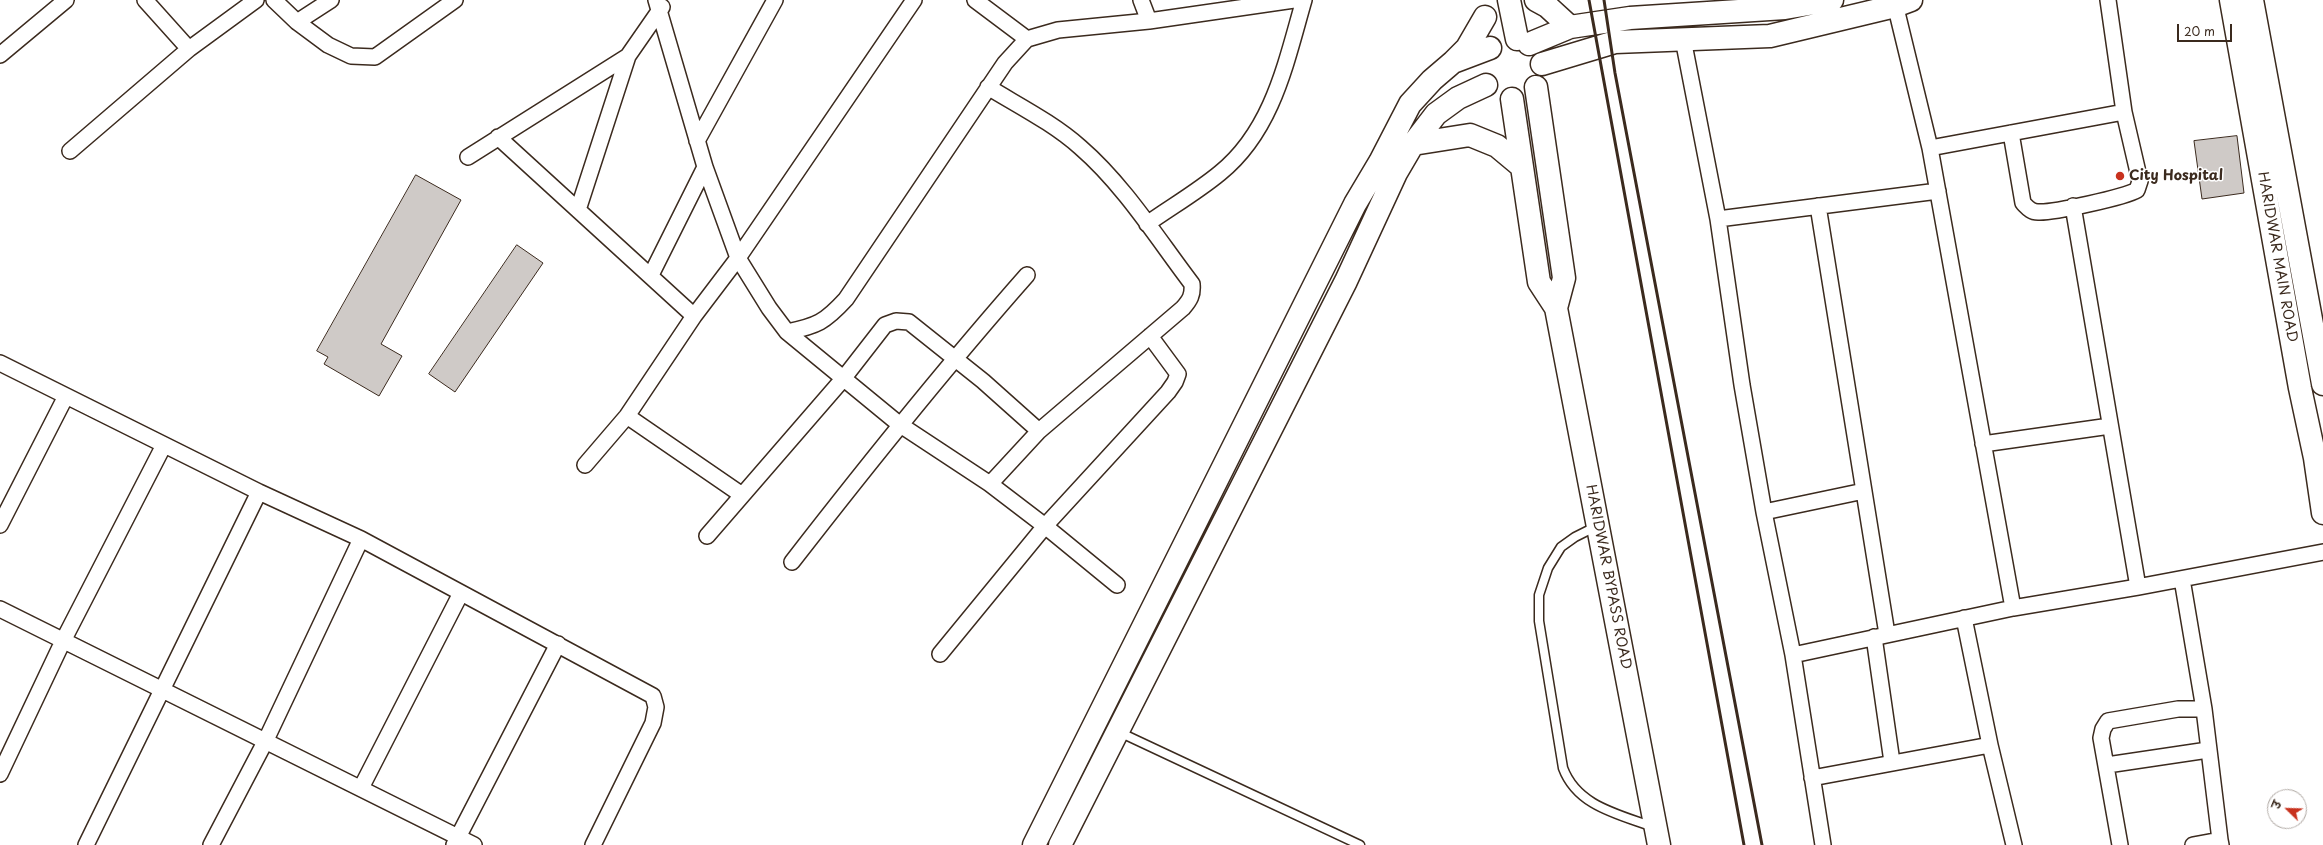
<!DOCTYPE html>
<meta charset="utf-8">
<style>
body{margin:0}
#map{position:relative;width:2323px;height:845px;overflow:hidden;background:#fff;font-family:"Playpen Sans","Playpen Sans Deva",sans-serif}
canvas{display:block}
.north{position:absolute;left:2267px;top:789px;width:40px;height:40px;box-sizing:border-box;background:#fff;border:1px solid #b1aaa5;border-radius:50%;rotate:293deg;font-size:11px;font-weight:700;line-height:16px;text-align:center;color:#3b2a1e}
.north::after{content:'';display:block;margin:auto;width:14px;height:18px;background:#c8321e;clip-path:polygon(50% 0,100% 100%,50% 72%,0 100%)}
.scale{position:absolute;left:2177px;top:24px;width:55px;height:18px;box-sizing:border-box;border:2px solid #3b2a1e;border-top:0;padding-left:5px;font-size:12px;line-height:14px;white-space:nowrap;color:#3b2a1e;-webkit-text-stroke:3px #fff;paint-order:stroke}
</style>
<div id="map">
<canvas width="2323" height="845"></canvas>
<div class="north">उ</div>
<div class="scale">20 m</div>
</div>
<script>
const c = document.querySelector('canvas').getContext('2d');
c.lineJoin = 'round';
function paint(path, color) {
  c.fillStyle = color;
  c.fill(path, 'evenodd');
}
function stroke(path, color, width, dash) {
  c.strokeStyle = color;
  c.lineWidth = width;
  c.lineCap = dash ? 'butt' : 'round';
  c.setLineDash(dash || []);
  c.stroke(path);
}
function label(font, color, halo, rows, align = 'center') {
  c.font = font + ' "Playpen Sans",sans-serif';
  c.lineWidth = 3;
  c.setLineDash([]);
  c.textBaseline = 'middle';
  c.strokeStyle = halo;
  c.fillStyle = color;
  for (const [text, x, y, turn = 0] of rows) {
    c.save();
    c.translate(x, y);
    c.rotate((+turn || 0) * Math.PI / 180);
    c.textAlign = isNaN(turn) ? turn : align;
    if (halo) c.strokeText(text, 0, 0);
    c.fillText(text, 0, 0);
    c.restore();
  }
}
const building = new Path2D(`
 M2237,136L2244,193L2202,199L2194,141Z
 M416,175L461,200L381,344L402,356L379,396L324,364L328,357L317,351Z
 M517,245L543,263L455,392L429,374Z`);
paint(building, '#cfcac7');
stroke(building, '#3b2a1e', 1);
const lane = new Path2D(`
 M1597,526L1575,537L1561,547L1548,568L1539,595V621L1563,768C1577,806 1618,814 1653,827
 M1119,732L1360,845`);
const street = new Path2D(`
 M145,0L189,49
 M274,0L297,22L328,45L351,56L375,57L455,0
 M656,0L705,167L738,258L769,308L787,332C817,326 825,322 846,299L1005,63L1027,39L1058,30L1149,21L1294,0
 M975,0L1027,39
 M1141,0L1149,21
 M1894,0L1930,148L2013,608
 M297,22L331,0
 M1683,39L1718,219L1742,385L1764,512L1793,655L1823,845
 M0,55L66,0
 M988,87C1019,106 1053,123 1080,147C1124,185 1157,238 1192,284C1193,295 1190,300 1183,308L1039,431L990,484
 M2011,133L2023,203C2028,208 2031,212 2038,212C2053,213 2125,197 2137,190L2140,181L2124,112L2108,0
 M498,137L694,316
 M697,141L775,0
 M1930,148L2124,112
 M70,151L189,49L256,0
 M468,157L628,56
 M1818,206L1887,634
 M2073,206L2138,587
 M578,210L628,56L662,7
 M1718,219L1938,191
 M1147,224C1171,207 1197,192 1220,173C1273,130 1286,62 1304,0
 M651,275L705,167
 M787,332L899,424L990,484L1045,526L1117,585
 M0,363L259,492L361,539L653,696L656,707L653,723L593,845
 M627,416L742,495
 M1983,444L2110,426
 M585,465L627,416L694,316L738,258L914,0
 M1764,512L1864,491
 M0,525L66,396
 M707,536L843,379L885,325L896,321L909,322L983,381L1039,431
 M792,562C868,464 945,368 1027,275
 M2182,579L2204,709
 M0,609L474,845
 M1964,618L1990,745L2014,845
 M1874,637L1892,762
 M940,654L1045,526L1168,392L1175,382L1178,374L1150,336
 M1793,655L2013,608L2138,587L2323,552
 M2107,765L2208,750
 M0,774L63,641L164,445
 M1812,778L1990,745
 M361,788L461,593
 M86,845L259,492
 M211,845L265,742L361,539
 M454,845L558,644
 M2120,845L2101,738L2103,729L2108,721L2178,709H2204L2220,840
 M2193,845L2220,840L2221,845`);
const secondary = new Path2D(`
 M1509,0L1517,39
 M1536,0L1547,6L1570,27
 M2231,0L2300,388L2315,458L2323,513
 M2252,0L2323,384
 M1529,44L1570,27L1630,18L1785,8L1832,0
 M1454,61L1467,48L1485,17
 M1542,64L1615,42L1770,36L1895,6L1911,0
 M1536,87L1564,278L1556,308
 M1512,99L1539,282L1556,308L1659,845
 M1413,144L1470,135L1497,146L1521,166
 M1034,845L1355,204L1380,162L1410,104L1432,80L1453,62L1490,48
 M1060,845L1346,281L1396,173L1413,144L1436,114L1458,98L1486,85`);
stroke(lane, '#3b2a1e', 11);
stroke(street, '#3b2a1e', 18);
stroke(secondary, '#3b2a1e', 25);
stroke(lane, '#fff', 8);
stroke(street, '#fff', 15);
stroke(secondary, '#fff', 22);
stroke(new Path2D(`
 M1589,0L1744,845
 M1604,0L1615,73L1762,845`), '#3b2a1e', 3);
for (const [x, y, r, color] of [
 [2120,176,5,"#c8321e"]
]) {
  const dot = new Path2D();
  dot.arc(x, y, r, 0, 2 * Math.PI);
  c.fillStyle = color;
  c.fill(dot);
  stroke(dot, '#fff', 1.5);
}
label('bold 14px', '#3b2a1e', '#fff', [
 ["City Hospital",2129,176]
], 'left');
label('14px', '#3b2a1e', '#fff', [
 ["HARIDWAR MAIN ROAD",2277,257,80],
 ["HARIDWAR BYPASS ROAD",1608,577,79]
]);
</script>
